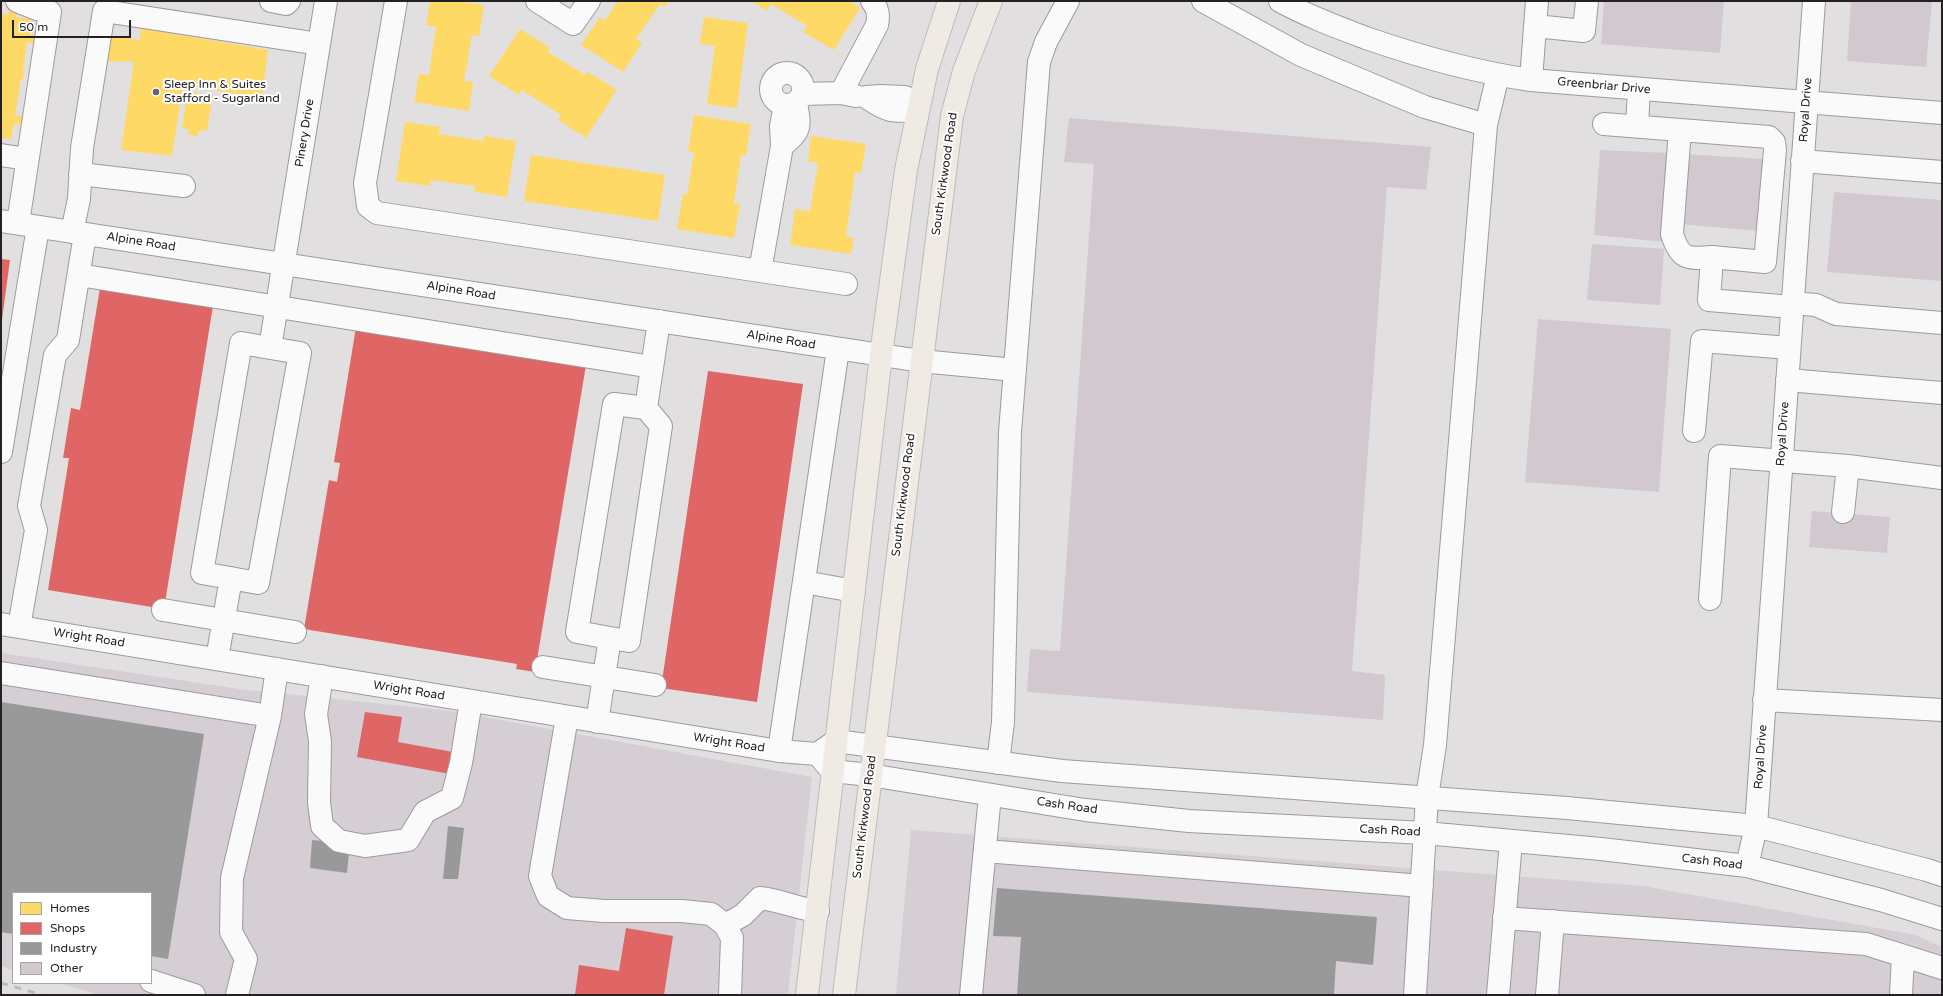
<!DOCTYPE html>
<style>
body{margin:0}
#map{position:relative;width:1943px;height:996px;overflow:hidden;background:#e2dfe1;font-family:"Varela Round",sans-serif}
canvas{display:block}
.frame{position:absolute;inset:0;border:2px solid #232123;pointer-events:none}
.legend{position:absolute;left:12px;top:892px;width:140px;height:92px;box-sizing:border-box;background:#fff;border:1px solid #a7a6a7;margin:0;padding:5px 7px;list-style:none;font-size:12px;color:#232123}
.legend li{display:flex;align-items:center;gap:8px;height:20px}
.legend b{width:20px;border:1px solid #a7a6a7}
.scale{position:absolute;left:12px;top:20px;width:119px;height:18px;box-sizing:border-box;border:2px solid #232123;border-top:0;padding-left:5px;font-size:12px;line-height:14px;white-space:nowrap;color:#232123;-webkit-text-stroke:3px #fff;paint-order:stroke}
</style>
<div id="map">
<canvas width="1943" height="996"></canvas>
<div class="frame"></div>
<ul class="legend">
<li><b style="height:11px;background:#ffd966"></b>Homes</li>
<li><b style="height:11px;background:#e06666"></b>Shops</li>
<li><b style="height:11px;background:#999"></b>Industry</li>
<li><b style="height:11px;background:#d2c8d0"></b>Other</li>
</ul>
<div class="scale">50 m</div>
</div>
<script>
const c = document.querySelector('canvas').getContext('2d');
c.lineJoin = 'round';
function paint(path, color) {
  c.fillStyle = color;
  c.fill(path, 'evenodd');
}
function stroke(path, color, width, dash) {
  c.strokeStyle = color;
  c.lineWidth = width;
  c.lineCap = dash ? 'butt' : 'round';
  c.setLineDash(dash || []);
  c.stroke(path);
}
function label(font, color, halo, rows, align = 'center') {
  c.font = font + ' "Varela Round",sans-serif';
  c.lineWidth = 4;
  c.setLineDash([]);
  c.textBaseline = 'middle';
  c.strokeStyle = halo;
  c.fillStyle = color;
  for (const [text, x, y, turn = 0] of rows) {
    c.save();
    c.translate(x, y);
    c.rotate((+turn || 0) * Math.PI / 180);
    c.textAlign = isNaN(turn) ? turn : align;
    if (halo) c.strokeText(text, 0, 0);
    c.fillText(text, 0, 0);
    c.restore();
  }
}
paint(new Path2D(`
 M1,653L239,689L451,711L812,777L788,995H100L59,983H151V893H13V970L1,966Z
 M911,830L1643,886L1916,935L1942,947V995H896Z`), '#d5ced4');
paint(new Path2D(`
 M430,1H458L484,5L479,36L472,35L464,81L473,82L469,111L414,102L419,74L429,75L436,27L426,25Z
 M618,1H669L665,7L660,4L636,39L642,43L623,72L581,45L600,17L605,21Z
 M751,1H849L860,8L834,50L803,32L807,26L771,4L767,11Z
 M8,11L17,13L16,17L31,19L29,34L37,35L36,44L27,42L23,70H24L23,79H21L15,115L24,117L22,125L14,124L11,139L1,138V14L7,15Z
 M704,17L748,23L737,108L707,104L715,46L700,44Z
 M141,28L268,50L262,98L183,85L172,156L121,150L134,62L104,61L109,36L140,40Z
 M520,29L550,48L548,52L585,75L588,72L617,90L586,138L558,120L561,115L522,90L519,95L489,76Z
 M188,92L213,95L207,130L198,131V136L188,135L189,130L182,127Z
 M694,115L751,124L746,156L741,155L734,203L740,204L734,238L677,229L683,194L687,195L694,152L688,151Z
 M405,122L440,127L439,134L483,141L484,136L516,141L507,197L474,192L475,186L431,180L430,186L396,181Z
 M811,136L866,144L861,173L855,172L846,237L854,238L851,254L790,245L795,209L810,211L818,163L808,161Z
 M531,155L665,175L658,221L524,201Z`), '#ffd966');
paint(new Path2D(`
 M1,259L10,260L2,320H1Z
 M100,288L213,306L164,609L48,590L69,458H63L71,408L80,410Z
 M356,327L586,365L535,672L516,669L517,664L304,629L329,480L337,482L340,463L334,462Z
 M708,371L803,384L757,702L661,688Z
 M365,712L402,717L398,742L453,752L450,774L357,757Z
 M626,928L673,936L664,995H575L579,965L619,971Z`), '#e06666');
paint(new Path2D(`
 M1,702L204,734L168,959L151,956V893H13V934L1,932Z
 M448,826L464,828L458,879H443Z
 M312,840L350,843L347,873L310,868Z
 M997,888L1377,917L1373,965L1336,961L1334,995H1017L1021,937L993,936Z`), '#999');
paint(new Path2D(`
 M1604,1H1724L1720,53L1601,44Z
 M1851,1L1932,2L1926,67L1847,61Z
 M1069,118L1431,147L1426,190L1387,187L1352,671L1385,675L1383,720L1027,692L1030,649L1060,651L1094,164L1064,162Z
 M1600,150L1669,153L1665,242L1594,235Z
 M1684,154L1764,159L1760,231L1680,224Z
 M1834,192L1942,200V281L1827,272Z
 M1592,244L1664,249L1660,305L1587,300Z
 M1538,319L1671,329L1659,492L1525,482Z
 M1812,511L1890,517L1887,553L1809,547Z`), '#d2c8d0');
const minor = new Path2D(`
 M17,1L37,9L50,12L18,223
 M271,1L286,4L289,1
 M396,1L365,183L368,206L377,213L846,284
 M537,1L573,24L589,1
 M1203,1L1301,55L1425,107L1486,125
 M1280,1C1307,16 1337,27 1366,38C1421,57 1474,72 1531,80L1942,113
 M1535,26L1584,31L1587,1
 M771 89a16 16 0 1 1 32 0a16 16 0 1 1-32 0Z
 M1531,80L1537,1
 M841,93L877,25C879,15 878,9 872,1
 M803,94L841,93L856,96
 M880,96L905,97L918,108C895,114 886,111 866,97Z
 M1604,124L1769,137L1774,142L1775,150L1765,262L1712,257L1709,300L1792,307
 M1637,126L1639,89
 M1680,130L1672,234C1680,260 1688,259 1712,257
 M782,146C802,131 800,126 796,103
 M1,155L27,159
 M1802,161L1942,172
 M80,174L184,186
 M1,221L921,361L1015,370
 M72,232L79,199L82,148L104,11L319,44
 M760,271L782,146L781,126L785,105
 M79,275L652,367
 M1792,303L1816,305L1836,314L1942,323
 M241,343L300,353L258,583L202,573Z
 M270,348L326,1
 M1787,380L1942,393
 M1694,431L1702,341L1789,348
 M1,452L38,227
 M1848,466L1942,478
 M804,582L854,591
 M1710,599L1720,456L1848,466L1843,512
 M163,610L295,632
 M1,624L779,751L817,754L836,741L1062,771L1567,808L1756,826L1927,870L1942,875
 M19,627L36,530L29,506L55,355L68,340L85,234
 M610,638L629,641L661,426L646,408
 M217,659L231,578
 M543,667L655,685
 M1,673L270,716L277,669
 M322,676L316,714L320,741L319,802L322,826L339,841L365,846L408,840L425,812L452,798L461,763L471,701
 M1764,700L1942,710
 M567,717L540,876L548,896L567,908L604,911H682L711,914L725,925L732,938L730,995
 M597,722L610,638L577,632L614,404L646,408L659,321
 M779,751L838,349
 M820,757L832,771L870,775L1085,810L1189,821L1425,833L1601,849L1747,866L1881,900L1942,919
 M998,763L1003,722L1010,432L1037,87L1039,62L1046,42L1068,1
 M985,851L1422,886
 M1747,866L1756,826L1814,1
 M1504,918L1866,944L1942,968
 M725,925L743,915L760,898C780,900 798,909 818,911
 M151,981L194,995
 M237,995L246,959L231,932L232,878L270,716
 M971,995L990,795
 M1415,995L1427,797L1435,745L1486,125L1498,75
 M1498,995L1511,841
 M1547,995L1553,921
 M1901,995L1903,956`);
const major = new Path2D(`
 M807,995L881,355L906,170L927,69L949,1
 M844,995L952,116L964,71L991,1`);
stroke(minor, '#9d9a9c', 24);
stroke(major, '#bcbbbc', 24);
stroke(minor, '#fbfafa', 22);
stroke(major, '#efeae4', 22);
stroke(new Path2D(`
 M1,983L43,995`), '#bcbabc', 3, [7, 7]);
for (const [x, y, r, color] of [
 [156,92,4,"#666466"]
]) {
  const dot = new Path2D();
  dot.arc(x, y, r, 0, 2 * Math.PI);
  c.fillStyle = color;
  c.fill(dot);
  stroke(dot, '#fff', 1.5);
}
label('12px', '#232123', '#fff', [
 ["Sleep Inn & Suites",164,85],
 ["Stafford - Sugarland",164,99]
], 'left');
label('12px', '#232123', '#fff', [
 ["Greenbriar Drive",1604,86,5],
 ["Royal Drive",1806,110,-86],
 ["Pinery Drive",305,133,-81],
 ["South Kirkwood Road",945,174,-82],
 ["Alpine Road",141,242,9],
 ["Alpine Road",461,291,9],
 ["Alpine Road",781,340,9],
 ["Royal Drive",1783,434,-86],
 ["South Kirkwood Road",904,495,-83],
 ["Wright Road",89,638,9],
 ["Wright Road",409,691,9],
 ["Wright Road",729,743,9],
 ["Royal Drive",1761,757,-86],
 ["Cash Road",1067,806,8],
 ["South Kirkwood Road",865,817,-83],
 ["Cash Road",1390,831,3],
 ["Cash Road",1712,862,7]
]);
</script>
